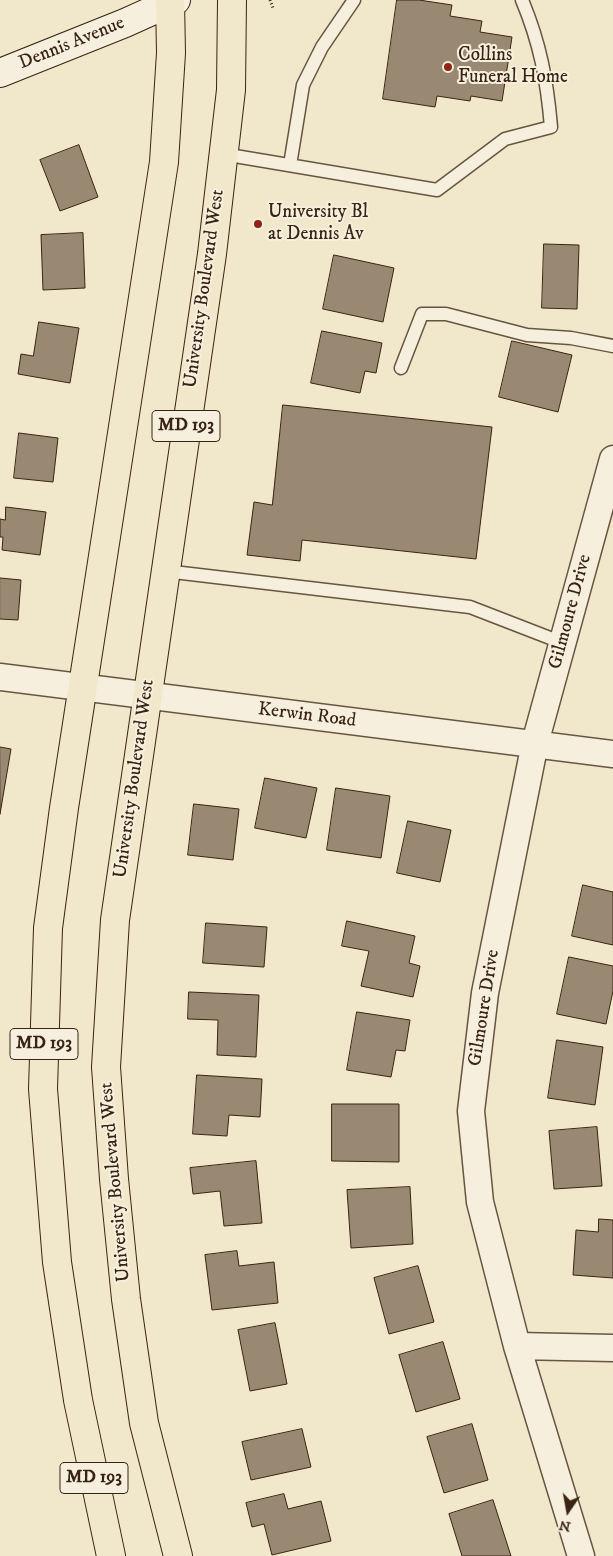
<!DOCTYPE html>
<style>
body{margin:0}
#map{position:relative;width:613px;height:1556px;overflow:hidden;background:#f1e7ca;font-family:"IM FELL DW Pica",serif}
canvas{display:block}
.north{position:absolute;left:543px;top:1486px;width:50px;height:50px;-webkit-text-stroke:4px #f6efdd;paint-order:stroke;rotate:192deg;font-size:14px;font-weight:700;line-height:20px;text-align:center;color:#392413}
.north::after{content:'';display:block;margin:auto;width:18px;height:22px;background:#392413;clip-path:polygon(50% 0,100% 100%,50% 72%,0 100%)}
</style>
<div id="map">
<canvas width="613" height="1556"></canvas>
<div class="north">N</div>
</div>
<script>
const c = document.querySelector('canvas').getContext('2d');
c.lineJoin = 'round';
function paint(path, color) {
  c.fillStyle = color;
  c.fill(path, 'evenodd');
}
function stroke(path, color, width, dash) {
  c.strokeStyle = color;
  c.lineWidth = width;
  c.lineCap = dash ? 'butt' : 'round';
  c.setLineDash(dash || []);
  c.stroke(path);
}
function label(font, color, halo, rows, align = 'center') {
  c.font = font + ' "IM FELL DW Pica",serif';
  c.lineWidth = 4;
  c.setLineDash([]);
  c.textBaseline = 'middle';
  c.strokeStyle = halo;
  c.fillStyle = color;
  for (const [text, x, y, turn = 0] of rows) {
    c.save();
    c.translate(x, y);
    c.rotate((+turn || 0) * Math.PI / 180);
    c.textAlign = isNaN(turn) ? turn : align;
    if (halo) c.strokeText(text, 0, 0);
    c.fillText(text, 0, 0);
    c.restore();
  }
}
const building = new Path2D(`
 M397,0H419L452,5L450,16L482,21L480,32L512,37L502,101L471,96L470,101L437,96L435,107L383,99Z
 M79,145L98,197L60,211L40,160Z
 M83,233L85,288L43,290L41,235Z
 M544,244L579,245L577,309L542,308Z
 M334,255L394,268L383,322L323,309Z
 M39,322L79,328L70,383L18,374L21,354L33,356Z
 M322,331L382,343L376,373L365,371L360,393L311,383Z
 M512,341L572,355L558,412L499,397Z
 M283,405L492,427L476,559L302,540L300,561L247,555L254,502L272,505Z
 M19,433L58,438L53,482L14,478Z
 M6,507L46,512L40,555L2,550L3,537H0V519L5,520Z
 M0,578L21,580L18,620L0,619Z
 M0,747L11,749L0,814Z
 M265,778L317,788L306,838L255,828Z
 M336,788L390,796L381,858L327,850Z
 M194,804L239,809L233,860L188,855Z
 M408,821L451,830L440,882L397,873Z
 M583,885L613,892V945L572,936Z
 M347,921L415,936L409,963L420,966L413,997L361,986L369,951L342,946Z
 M206,923L267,927L264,967L203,963Z
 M569,957L613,966V991L606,1024L557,1014Z
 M189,992L259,995L256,1057L217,1055L218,1020L188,1019Z
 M357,1012L410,1020L405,1051L396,1050L391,1077L347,1070Z
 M557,1040L603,1047L595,1105L548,1098Z
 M197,1075L262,1079L260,1117L229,1115L227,1136L193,1134Z
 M332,1104H399V1162L332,1161Z
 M597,1127L602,1186L554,1189L549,1131Z
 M256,1161L262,1223L224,1226L220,1191L193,1194L190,1168Z
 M410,1187L413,1244L351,1248L347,1190Z
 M599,1219L613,1220V1278L573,1275L576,1230L598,1232Z
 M237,1251L239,1266L274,1262L278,1303L212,1310L205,1255Z
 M418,1266L434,1322L389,1334L374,1278Z
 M275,1323L287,1384L250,1391L238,1330Z
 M443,1342L460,1399L416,1412L399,1355Z
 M472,1424L488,1480L444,1493L427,1437Z
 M302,1429L311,1467L251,1480L242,1442Z
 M284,1494L288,1509L321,1501L331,1541L272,1555L264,1524L252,1527L246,1503Z
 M493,1500L511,1556H462L449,1514Z`);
paint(building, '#998972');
stroke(building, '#392413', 1);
const lane = new Path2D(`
 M223,154L437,190L505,139L551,127C547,80 540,43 522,0
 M290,165L303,85L322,47L354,0
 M401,368L422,314H446L527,335L571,338L613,346
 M165,571L470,607L563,643`);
const street = new Path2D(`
 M0,677L613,754
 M517,1346L613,1348
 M581,1556L517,1346L480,1202L471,1111L485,993L535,743L613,459`);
const secondary = new Path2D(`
 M0,73L125,23L176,0`);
const primary = new Path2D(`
 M111,1556L78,1400L57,1262L43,1089L48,928L64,808L164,162L171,53L170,0
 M178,1556L144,1423L126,1299L114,1179L106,1067L115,920L212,254L231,90L232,0`);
stroke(lane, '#675541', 15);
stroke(street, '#675541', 29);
stroke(secondary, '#392413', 30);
stroke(primary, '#392413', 30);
stroke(new Path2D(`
 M270,0L273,8`), '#392413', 3, [1, 2.5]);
stroke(lane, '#f6efdd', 12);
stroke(street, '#f6efdd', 26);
stroke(secondary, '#f6efdd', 28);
stroke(primary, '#f1e7ca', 28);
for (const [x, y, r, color] of [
 [448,67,5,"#8f2418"],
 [258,224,5,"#8f2418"]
]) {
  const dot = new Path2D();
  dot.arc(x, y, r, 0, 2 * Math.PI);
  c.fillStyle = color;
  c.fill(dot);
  stroke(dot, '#f6efdd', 2);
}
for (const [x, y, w] of [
 [186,426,68],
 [44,1044,68],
 [94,1478,68]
]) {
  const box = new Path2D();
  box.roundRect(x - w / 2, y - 15.5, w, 31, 4);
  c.fillStyle = '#f6efdd';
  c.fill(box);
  stroke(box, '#392413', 1);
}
label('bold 18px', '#392413', null, [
 ["MD 193",186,426],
 ["MD 193",44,1044],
 ["MD 193",94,1478]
]);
label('19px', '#392413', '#f6efdd', [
 ["Dennis Avenue",72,44,-22],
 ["University Boulevard West",205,289,-82],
 ["Gilmoure Drive",571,612,-75],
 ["Kerwin Road",307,716,7],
 ["University Boulevard West",135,779,-82],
 ["Gilmoure Drive",485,1008,-81],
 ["University Boulevard West",116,1182,-95]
]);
label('19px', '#392413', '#f6efdd', [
 ["Collins",458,56],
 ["Funeral Home",458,78],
 ["University Bl",268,213],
 ["at Dennis Av",268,235]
], 'left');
</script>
